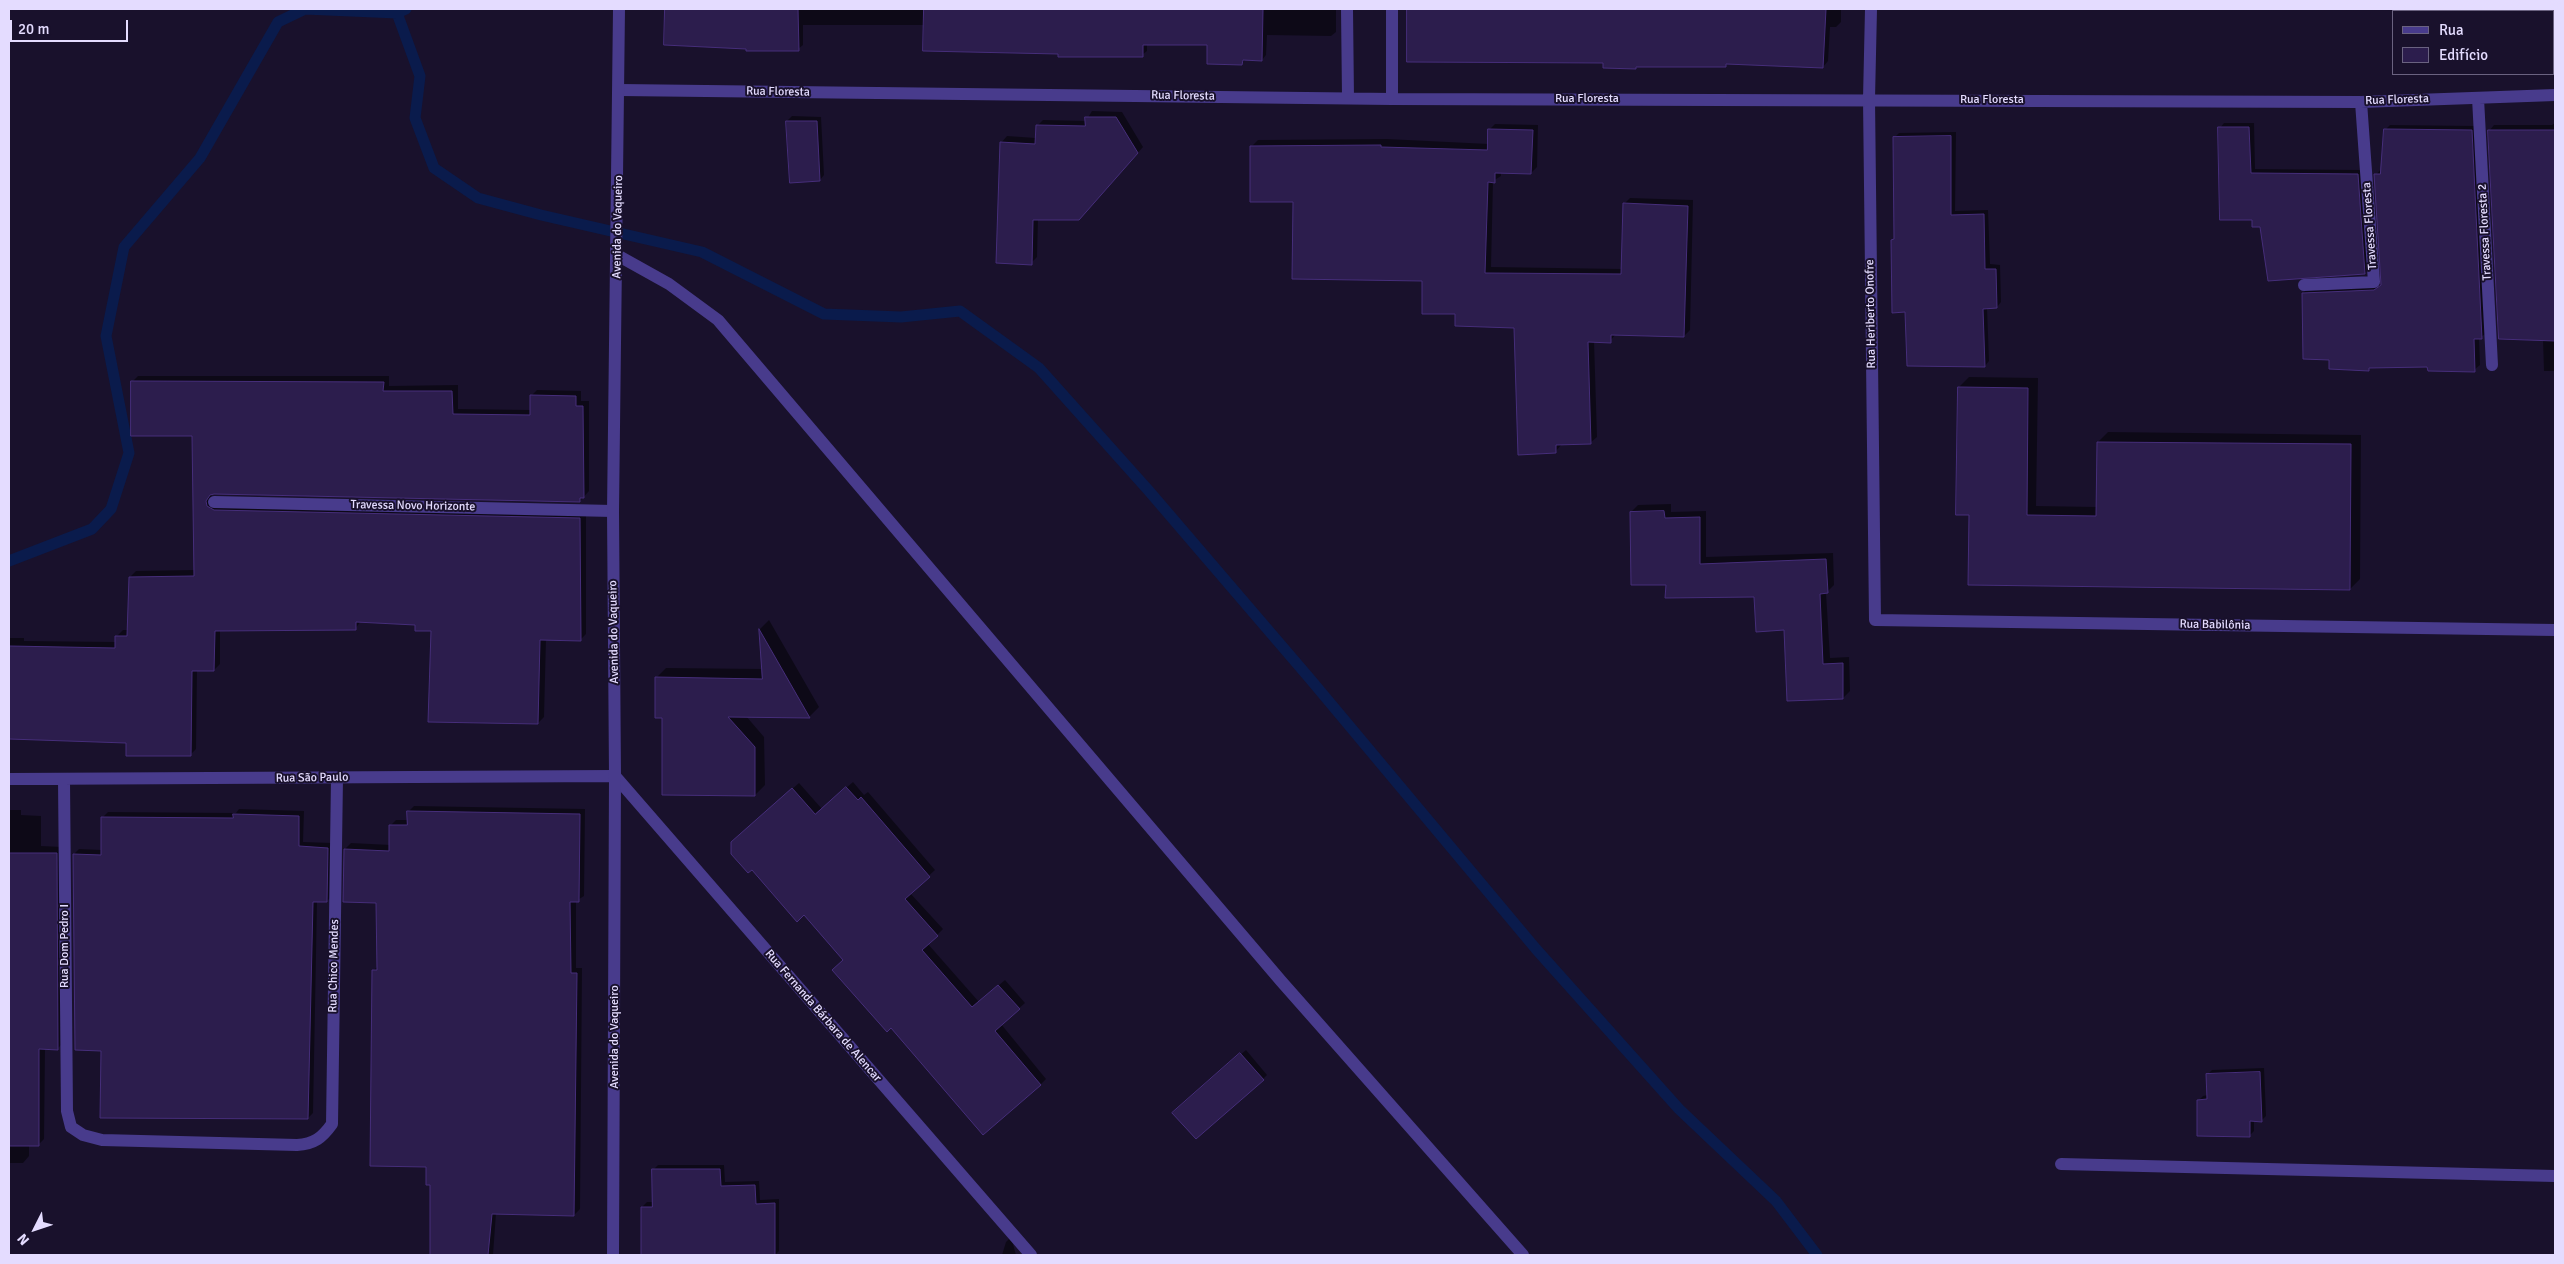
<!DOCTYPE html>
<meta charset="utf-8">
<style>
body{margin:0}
#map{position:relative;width:2564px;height:1264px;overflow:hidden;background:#19112c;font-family:Signika,sans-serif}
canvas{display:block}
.frame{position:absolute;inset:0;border:10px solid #e4dcff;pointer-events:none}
.legend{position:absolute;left:2392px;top:10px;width:162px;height:65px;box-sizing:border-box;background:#19112c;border:1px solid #6a6280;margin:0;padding:6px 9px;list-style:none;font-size:15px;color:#e4dcff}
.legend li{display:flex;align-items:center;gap:10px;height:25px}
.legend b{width:25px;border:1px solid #6a6280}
.north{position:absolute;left:10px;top:1204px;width:50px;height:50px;-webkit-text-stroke:4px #19112c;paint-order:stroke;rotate:229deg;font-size:14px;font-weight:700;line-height:20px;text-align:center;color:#e4dcff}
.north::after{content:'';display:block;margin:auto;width:18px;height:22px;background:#e4dcff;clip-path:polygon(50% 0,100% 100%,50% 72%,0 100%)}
.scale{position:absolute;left:10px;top:20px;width:118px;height:22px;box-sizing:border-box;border:2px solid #e4dcff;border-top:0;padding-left:6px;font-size:15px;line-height:18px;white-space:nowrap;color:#e4dcff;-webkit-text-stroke:4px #19112c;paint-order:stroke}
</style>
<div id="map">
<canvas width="2564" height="1264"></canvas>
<div class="frame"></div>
<ul class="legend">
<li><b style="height:6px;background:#483b8c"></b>Rua</li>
<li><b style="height:14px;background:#2c1d4d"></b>Edifício</li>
</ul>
<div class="north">N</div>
<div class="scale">20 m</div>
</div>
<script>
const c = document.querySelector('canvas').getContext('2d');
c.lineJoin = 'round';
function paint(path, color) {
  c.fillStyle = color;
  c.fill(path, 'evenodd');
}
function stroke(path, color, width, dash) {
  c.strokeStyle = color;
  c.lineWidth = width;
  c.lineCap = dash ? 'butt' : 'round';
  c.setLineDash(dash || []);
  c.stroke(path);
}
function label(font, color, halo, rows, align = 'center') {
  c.font = font + ' Signika,sans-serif';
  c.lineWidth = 4;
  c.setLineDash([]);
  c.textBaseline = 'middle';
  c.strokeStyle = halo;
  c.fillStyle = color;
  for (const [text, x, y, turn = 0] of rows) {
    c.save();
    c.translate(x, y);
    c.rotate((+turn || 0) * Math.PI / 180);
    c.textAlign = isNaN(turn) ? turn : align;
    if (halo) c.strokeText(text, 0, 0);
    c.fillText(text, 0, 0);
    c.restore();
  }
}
paint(new Path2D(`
 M666,9H1336V32L1331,36L1267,35L1266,55L1262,60L1246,59L1242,64L1209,44H1147V51L1142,55L1059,53L925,25H803V45L798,49L666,44Z
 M1407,9H1841V22L1836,27H1830L1828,61L1823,67L1728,63L1725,66H1638L1636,68L1605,62L1408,61Z
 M2506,9H2555V19H2553V11H2506Z
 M1092,111L1122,112L1143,147L1085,212L1038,219L1037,257L1031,263L1001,143L1007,136L1036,138L1037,126L1043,120L1086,121Z
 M792,116L821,117L824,175L820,180L787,121Z
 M2224,123H2254L2255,169L2362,170L2369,268L2365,273L2262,226L2254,219L2220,128Z
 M2555,123V371H2544L2543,339L2489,131L2494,125H2552Z
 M1495,124L1538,125L1537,167L1531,173L1501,172V176L1493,181L1491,267L1622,269L1624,204L1630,198L1693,200L1690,330L1684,336L1616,334L1610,341H1594L1597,437L1590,443L1562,444L1556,451L1515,327L1423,279L1295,200L1252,146L1258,140L1387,139L1489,144V130Z
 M2390,125L2476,126L2487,333L2479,338L2480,365L2474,370L2428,366L2371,367L2369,369L2330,358L2303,293L2308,288L2383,284L2376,175L2381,169L2385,130Z
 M1956,132L1955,211L1988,210L1990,264L2000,265L2001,302L1997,307H1987L1989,361L1985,366L1906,311L1892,240L1896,237L1894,138L1899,133Z
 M138,376H389V386L458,385V409L531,410V396L537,390L581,391V401H589V491L580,501L214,493L211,494L213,500L586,513V634L580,640L546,639L544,717L538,723L432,630L417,624L361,621L355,629L220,630V664L214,670H197L196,749L190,755L127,741L9,738V638H24V641L116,642L117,636L123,630H129L130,577L136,571L195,570L194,435L132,382Z
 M1969,377L2038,378L2036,506L2097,507L2098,442L2108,432L2361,435L2360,579L2350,589L1970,514L1959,387Z
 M1671,504V512L1706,511V557L1833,553L1834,585L1826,593L1830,658L1849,657L1850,691L1843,698L1755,595L1667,583L1631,512L1638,505Z
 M769,620L819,707L809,717L746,716L764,737L765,785L755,795L664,716L656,678L666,668L763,669L760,629Z
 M853,782L864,795L868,792L935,870L910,893L943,929L928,944L979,1002L1005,980L1025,1003L1001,1024L1046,1079L1040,1085L845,960L739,836L799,783L822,809Z
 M414,806L585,809L584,896L576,901V968H582L580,1209L574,1215L496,1213L493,1255H431V1184L428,1165L373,971L378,966L377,901L345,849L351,843L391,845V825L396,820H408V812Z
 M239,809L304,811L303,842L333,843L332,896L327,901H317L313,1113L308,1118L102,1050L74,854L79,849L102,850L103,817L108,812L236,813Z
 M9,810H21V815L41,816V846L62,847L64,1042L58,1048H45L44,1139L38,1145H29V1156L23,1163H9Z
 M1246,1050L1267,1075L1263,1079L1179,1108Z
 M2264,1068L2266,1116L2262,1120H2254V1131L2249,1136L2198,1101L2203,1096L2208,1095L2207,1075L2212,1070Z
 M658,1165H724L725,1182L759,1181L760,1200L779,1199V1251L775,1255H642V1207L647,1202H653V1170Z
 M1011,1237L1016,1255H1002L1006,1242Z`), '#0007');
stroke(new Path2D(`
 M397,13L420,76L415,118L434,168L478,198L541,215L702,252L824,314L901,317L960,311L1039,368L1149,491L1311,680L1536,949L1679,1109L1776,1201L1817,1255
 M9,561L92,529L111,509L129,453L106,336L124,247L200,158L278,22L305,9L397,13L406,9`), '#0a1b4c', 11);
const building = new Path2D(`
 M665,9H798L799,51H746V49L664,45Z
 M924,9H1263L1262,61L1243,60L1242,65L1207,64V45H1143V57H1058V54L923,51Z
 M1407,9H1826L1823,68L1726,64V67H1636V69L1603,68V63L1407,62Z
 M1085,117H1116L1138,153L1079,220H1033L1032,265L996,263L1000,142L1035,144L1036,125L1085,126Z
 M786,121H817L820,181L790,183Z
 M2218,127H2249L2251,173L2358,174L2365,274L2268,281L2260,227H2252V220H2220Z
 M1488,129L1533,130L1531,174L1495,173V183L1488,182L1485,273L1621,274L1623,203L1688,206L1684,337L1611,335V343L1588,342L1591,444L1556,445V453L1518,455L1514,328L1455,326V314H1422V281L1292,279L1293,202H1250V146L1381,145V147L1487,150Z
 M2384,129L2472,130L2482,339H2474L2475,372L2428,371L2427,367L2369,368V371L2329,369V360L2303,359L2302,293L2374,290L2381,285L2374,174H2380Z
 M2488,130H2555V341L2499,339Z
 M1951,136V215L1984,214L1985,269H1996L1997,308L1983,309L1985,367L1907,366L1905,312L1892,313L1891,240L1894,239L1893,137Z
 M131,381L384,382L383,391H452L453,414L530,415V395L576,396V406H583L584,498H580V502L214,494L210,495L206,501L207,506L214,510L580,518L581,641L540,640L538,724L428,722L431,631H415V625L356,622V630L215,631L214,671H192L191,756H126V743L9,739V646L115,648V636H127L129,577L194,576L192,436H131Z
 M1958,387L2028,388L2027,515L2096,516L2097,442L2351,444L2350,590L1968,585L1969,515H1956Z
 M1664,511L1665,518L1700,517V564L1826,559L1828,593L1820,594L1823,664L1843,663V699L1787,701L1784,630L1756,632L1754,597L1665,598L1666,585H1631L1630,512Z
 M759,629L810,718L728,717L755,747V796L662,795V718H655V677L762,679Z
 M846,787L858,800L861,797L930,877L905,899L938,936L922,950L972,1007L998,985L1020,1009L995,1031L1041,1085L983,1135L891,1028L887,1032L832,970L843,960L804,915L797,922L752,870L748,873L731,854V842L792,788L815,814Z
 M407,811L580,814L579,902H570L571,973H577L574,1216L492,1214L488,1255H430V1185H426V1167L370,1166L372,970H377L376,903L343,902L344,849L389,851V825H407Z
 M233,814L299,816V846L328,848L327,902H313L308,1119L100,1118L101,1051L75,1050L73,854L101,855V817L233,818Z
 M9,853H57L58,1050L39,1049V1146H9Z
 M1240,1053L1264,1080L1196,1139L1172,1113Z
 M2260,1072L2262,1122L2250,1121V1137L2197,1136V1100L2207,1099L2206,1074Z
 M652,1169H720L721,1186L755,1185L756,1204L775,1203V1255H641V1207H652Z`);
paint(building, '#2c1d4d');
stroke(building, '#462e7a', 1);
stroke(new Path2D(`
 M1347,9L1348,98
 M1392,9V99
 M1871,9L1869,99L1875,620L2555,630
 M620,90L1392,99L2361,102L2555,95
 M2478,98L2492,365
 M617,255L669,284L718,320L1281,981L1523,1255
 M2304,285L2374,282L2361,102
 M214,502L613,511
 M9,779L615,776L1031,1255
 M64,780L67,1111L71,1127L83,1135L102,1140L297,1145C314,1144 322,1138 332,1124L337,778
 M2061,1164L2555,1176`), '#483b8c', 12);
stroke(new Path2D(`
 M613,1255L615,776L613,511L619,9`), '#483b8c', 12);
label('12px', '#e4dcff', '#19112c', [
 ["Rua Floresta",778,92,1],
 ["Rua Floresta",1183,96,1],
 ["Rua Floresta",1587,99],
 ["Rua Floresta",1992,100],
 ["Rua Floresta",2397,100,-2],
 ["Travessa Floresta",2370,226,-94],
 ["Avenida do Vaqueiro",618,227,-89],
 ["Travessa Floresta 2",2485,232,-93],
 ["Rua Heriberto Onofre",1871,314,-91],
 ["Travessa Novo Horizonte",413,506,1],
 ["Rua Babilônia",2215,625,1],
 ["Avenida do Vaqueiro",614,632,-91],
 ["Rua São Paulo",312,778,-1],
 ["Rua Dom Pedro I",65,946,-90],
 ["Rua Chico Mendes",334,966,-89],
 ["Rua Fernanda Bárbara de Alencar",823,1016,49],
 ["Avenida do Vaqueiro",615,1037,-90]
]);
</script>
